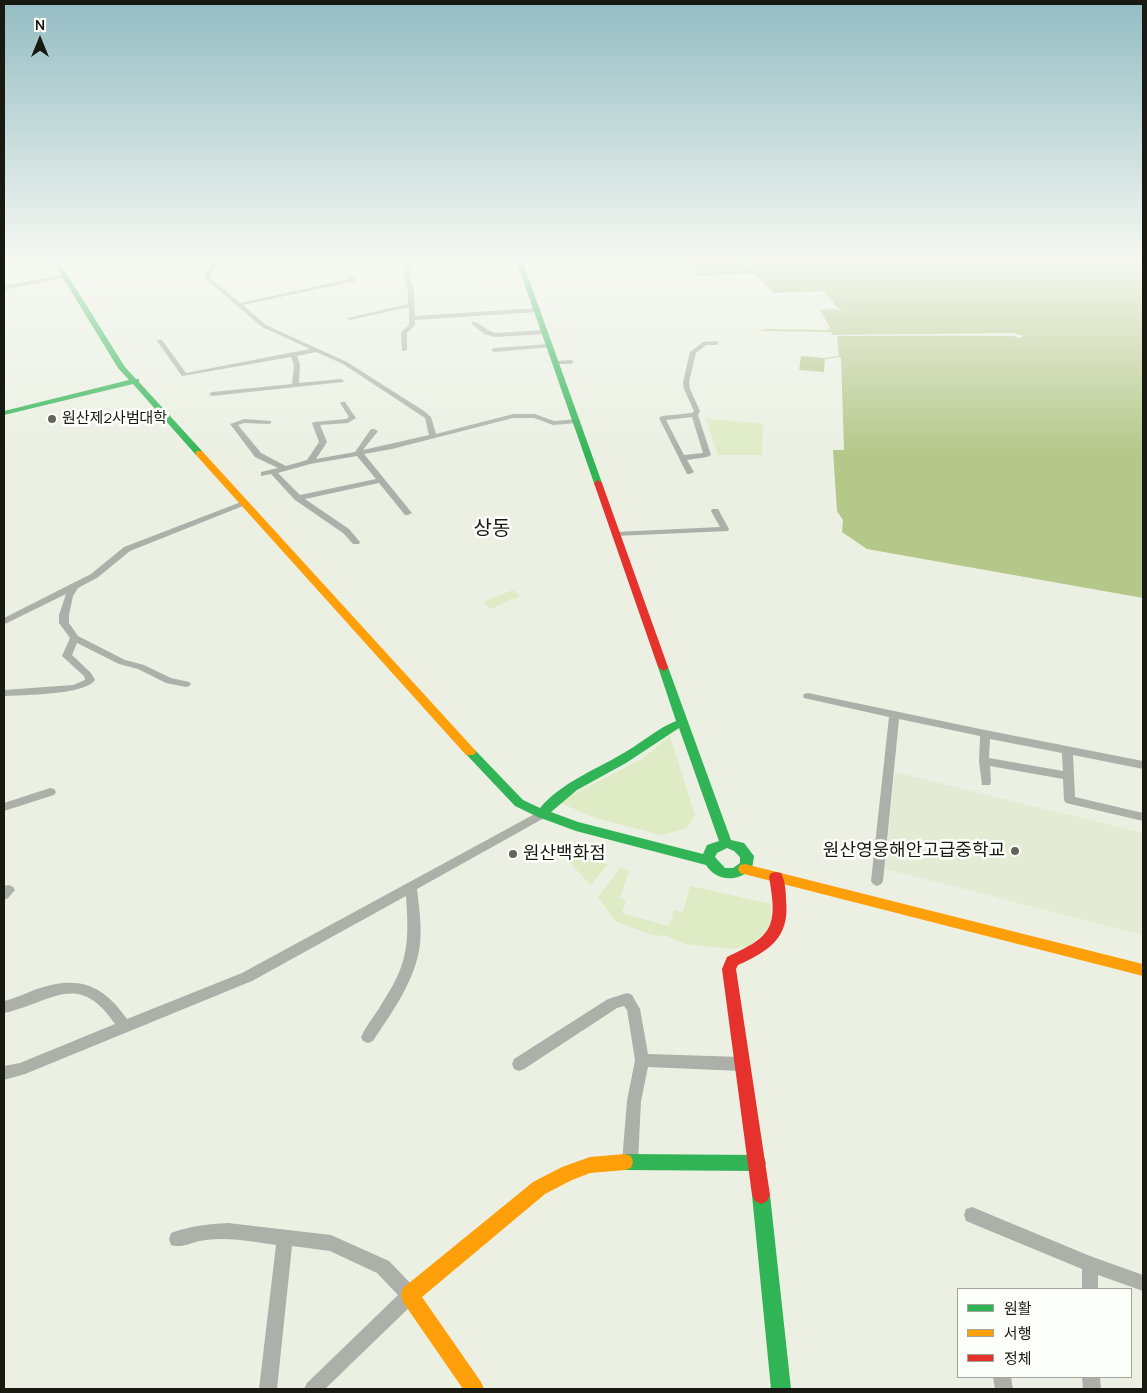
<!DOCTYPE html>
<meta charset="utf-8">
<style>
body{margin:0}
#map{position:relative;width:1147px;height:1393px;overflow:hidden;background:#ecf0e3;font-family:Manrope,"Noto Sans KR",sans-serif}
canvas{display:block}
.frame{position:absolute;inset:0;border:5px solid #181a12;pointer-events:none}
.legend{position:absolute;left:957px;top:1288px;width:175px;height:90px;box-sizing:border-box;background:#fdfffa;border:1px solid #a1a39d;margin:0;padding:6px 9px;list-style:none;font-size:15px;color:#181a12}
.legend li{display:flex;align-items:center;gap:10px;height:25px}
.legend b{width:25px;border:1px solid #a1a39d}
.north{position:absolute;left:15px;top:15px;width:50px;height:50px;-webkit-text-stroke:4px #fdfffa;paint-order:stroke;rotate:0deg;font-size:14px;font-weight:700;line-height:20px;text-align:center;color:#181a12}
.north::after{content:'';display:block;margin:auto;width:18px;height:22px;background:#181a12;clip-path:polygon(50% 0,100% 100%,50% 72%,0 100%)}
</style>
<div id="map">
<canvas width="1147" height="1393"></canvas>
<div class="frame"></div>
<ul class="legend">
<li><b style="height:6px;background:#30b455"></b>원활</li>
<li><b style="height:6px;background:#ff9f0a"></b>서행</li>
<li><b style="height:6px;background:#e5322d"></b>정체</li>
</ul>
<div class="north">N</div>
</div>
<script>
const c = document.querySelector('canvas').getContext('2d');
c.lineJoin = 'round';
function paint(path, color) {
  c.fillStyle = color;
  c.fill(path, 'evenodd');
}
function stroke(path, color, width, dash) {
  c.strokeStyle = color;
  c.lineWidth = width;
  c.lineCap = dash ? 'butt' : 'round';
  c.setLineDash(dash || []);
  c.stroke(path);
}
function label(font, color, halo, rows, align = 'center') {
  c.font = font + ' Manrope,"Noto Sans KR",sans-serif';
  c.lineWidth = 5;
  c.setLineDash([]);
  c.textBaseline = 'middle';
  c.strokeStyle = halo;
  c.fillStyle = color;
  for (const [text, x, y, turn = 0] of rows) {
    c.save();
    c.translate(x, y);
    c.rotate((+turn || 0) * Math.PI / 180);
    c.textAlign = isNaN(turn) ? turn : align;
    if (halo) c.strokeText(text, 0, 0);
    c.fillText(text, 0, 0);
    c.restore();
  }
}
paint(new Path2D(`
 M414,261H474L477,281L415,284L409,273Z
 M895,772L1143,833V935L885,869Z`), '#e4ebd5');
paint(new Path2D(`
 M706,419L763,423L762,455H718Z
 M513,590L520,596L490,609L483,602Z
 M670,736L695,815L686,829L661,835L595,818L558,802L642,759Z
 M570,855H574L608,864L591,885L567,860Z
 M621,867L629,871L620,898L626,900L622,913L669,926L674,910L683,912L690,886L771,904L773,926L749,946L730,949L685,944L666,936L652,935L615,921L598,897Z`), '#dfebc5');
paint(new Path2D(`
 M689,260H743L748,268L751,267L746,260H1143V598L867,549L842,532L843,520L837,511L833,450H844L841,357L825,359L824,372L799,370L801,356L824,358L839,356L837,336L1010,335L1020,338L1023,336L1013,333L833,335L831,332L756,331L767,329L827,330L830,328L820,310L837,309L845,316L823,291L774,293L755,274L696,276L693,272H698L697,268H689L688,266L692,265Z`), '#b5c789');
paint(new Path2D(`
 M1013,333L1024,336L833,335L985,334Z`), '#ecf0e3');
paint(new Path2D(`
 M215,260H220L210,275L212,279L240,303L350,279L346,275L351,274L357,280L356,281L243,305L266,325L347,362L424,411L431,417L436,434L513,414H535L554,421L577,419L581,421L577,423L553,425L534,418H513L392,449L364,454L412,513L408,515H405L379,483L305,499L349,529L360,542L359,544H353L343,533L295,500L271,474L261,476V472L278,468L255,457L230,424L244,419L271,421V423L269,424L244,423L238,425L261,453L286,466L307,460L319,442L312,423L314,422L346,419L349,417L340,403L341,402H345L356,418L348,423L320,425L327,442L316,459L355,452L371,429H374L378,431L363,450L429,435L425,418L343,364L316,352L297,356L300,365L299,383L341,379L344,381L343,382L212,396L209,394L212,392L292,384L294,365L291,357L182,376L157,341L158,340H162L186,373L310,349L262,327L208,281L204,275ZM357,456L376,479L300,495L278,473L310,464Z
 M406,260H412L409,274L414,291L415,316L537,308L540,310L537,312L415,320V325L407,333V350L402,351L401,332L409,325V307L350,320L347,318L408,304V291L403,274Z
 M65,274L68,276L67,277L4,290V286Z
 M472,322C480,321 486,331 495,333L545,330L548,332L545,334L495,337L484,334L472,324Z
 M703,342L716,341L719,343L716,345H706L696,353L689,382L690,389L700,411L698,415L711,455L707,457L687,460L694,472L690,474H687L659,418L662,416L692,413L694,411L684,389L683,382L690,352ZM692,417L703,453L684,455L666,420Z
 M550,344L553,346L552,347L494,352L491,350L494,348Z
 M556,361L571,360L574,362L571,364H554L553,363Z
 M241,502H244L248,504L130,551L97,578L78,588L73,596L69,615V623L78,636L125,660L144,665L171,678L189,682L191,684L189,686L186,687L166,683L138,669L119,664L77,643L72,655L91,673L95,680C85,695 23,695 4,696V690L73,685L85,680L84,676L62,656L70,638L59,623V615L66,594L7,623L4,624V618L91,574L124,547Z
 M712,509H718L729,529L728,531L615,536L611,534L615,532L720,527L711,511Z
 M808,693L985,730L1143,761V769L1073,755L1075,797L1143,813V821L1066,803L1064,800L1063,779L990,766L991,782L990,785H982L979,761L980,736L899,719L883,881L881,884L877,886L873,884L871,881L889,717L804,698L803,696L804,694ZM990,739L1062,753L1063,771L989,758Z
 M50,788L54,789L56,792L54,795L4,811V803Z
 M542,810L546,811L548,814L546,817L417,889C419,907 422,926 420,944C416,980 392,1012 373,1041L368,1043L363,1041L361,1037C367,1024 377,1013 384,1000C409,962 409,940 406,896L252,981L25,1074L4,1080V1066L20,1063L115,1024C78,969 51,1003 4,1013V1001C17,998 28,992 40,988C80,975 104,986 127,1019L242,973Z
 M9,885L13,887L15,890L8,898L4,900V886Z
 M627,993L632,995L640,1009L648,1054L741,1057L746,1059L748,1064L746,1069L741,1071L648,1067L641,1101L638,1162L635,1167L630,1170L625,1167L622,1162L627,1101L635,1060L627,1010L624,1006L617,1008L524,1069L519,1071L514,1069L512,1064L514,1059L608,999Z
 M972,1207L1090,1256L1143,1275V1291L1098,1275V1289H1082V1269L966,1221L964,1215L966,1209Z
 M228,1223L331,1235L389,1261L416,1289L418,1295L416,1301L325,1389H304L307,1383L398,1295L377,1273L330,1251L292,1246L277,1389H259L276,1245C253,1242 229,1237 206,1240C194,1241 182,1249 171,1245L169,1239L171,1233C190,1226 209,1224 228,1223Z
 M993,1377H1011L1013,1389H995Z
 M1082,1377H1100L1101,1389H1083Z`), '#adafa9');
paint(new Path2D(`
 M52,260H58L125,367L136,379H139V382L202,451V455H196L133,384L4,415V411L129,380L118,368Z
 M516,260H522L602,483L601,485H595L594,483Z
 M663,663L668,667L731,840L744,843L754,856L752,869C737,882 717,882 706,865L576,831L538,817L515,806L464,752L466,749H474L523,800L540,808C563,781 598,769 627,751C644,741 658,728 676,721L658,667ZM679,728L719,841L707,845L703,854L578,822L551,812L577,790L626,763ZM727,848L734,851L740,857V863L733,868H725L715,857L717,853Z
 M625,1154L758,1155L764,1157L766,1163L764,1169L758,1171L625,1170L619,1168L617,1162L619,1156Z
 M761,1186L767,1189L770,1195L791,1389H771L752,1195L755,1189Z`), '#30b455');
paint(new Path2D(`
 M196,451H202L474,749L476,752L474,755H466L196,455Z
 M745,864L1143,964V976L740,873L738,869L740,865Z
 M625,1154L631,1156L633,1162L631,1168L625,1170L590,1173L572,1180L545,1194L422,1297L481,1382L484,1389H463L403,1302L401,1295L403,1288L533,1182L562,1167L590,1157Z`), '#ff9f0a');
paint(new Path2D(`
 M598,480L602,483L668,667L667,669L663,671L658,667L594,483Z
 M776,872L781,873C785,881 786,891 786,900C790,938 769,951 738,965L736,969L770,1195L767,1201L761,1204L755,1201L752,1195L722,969L727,957C773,936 778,927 769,877L771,873Z`), '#e5322d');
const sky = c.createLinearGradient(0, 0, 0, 456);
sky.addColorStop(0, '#93bcc2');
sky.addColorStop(0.57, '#f6f8f2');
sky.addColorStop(1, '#f6f8f200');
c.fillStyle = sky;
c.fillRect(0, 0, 1147, 456);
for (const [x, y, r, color] of [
 [52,419,5,"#62655b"],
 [1015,851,5,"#62655b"],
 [513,854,5,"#62655b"]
]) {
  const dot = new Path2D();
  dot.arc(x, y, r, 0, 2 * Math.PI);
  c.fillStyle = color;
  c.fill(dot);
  stroke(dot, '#fdfffa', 2);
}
label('15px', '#181a12', '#fdfffa', [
 ["원산제2사범대학",62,419]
], 'left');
label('18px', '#181a12', '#fdfffa', [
 ["원산영웅해안고급중학교",1005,851],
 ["원산백화점",523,854,"left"]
], 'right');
label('20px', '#181a12', '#fdfffa', [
 ["상동",492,529]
]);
</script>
